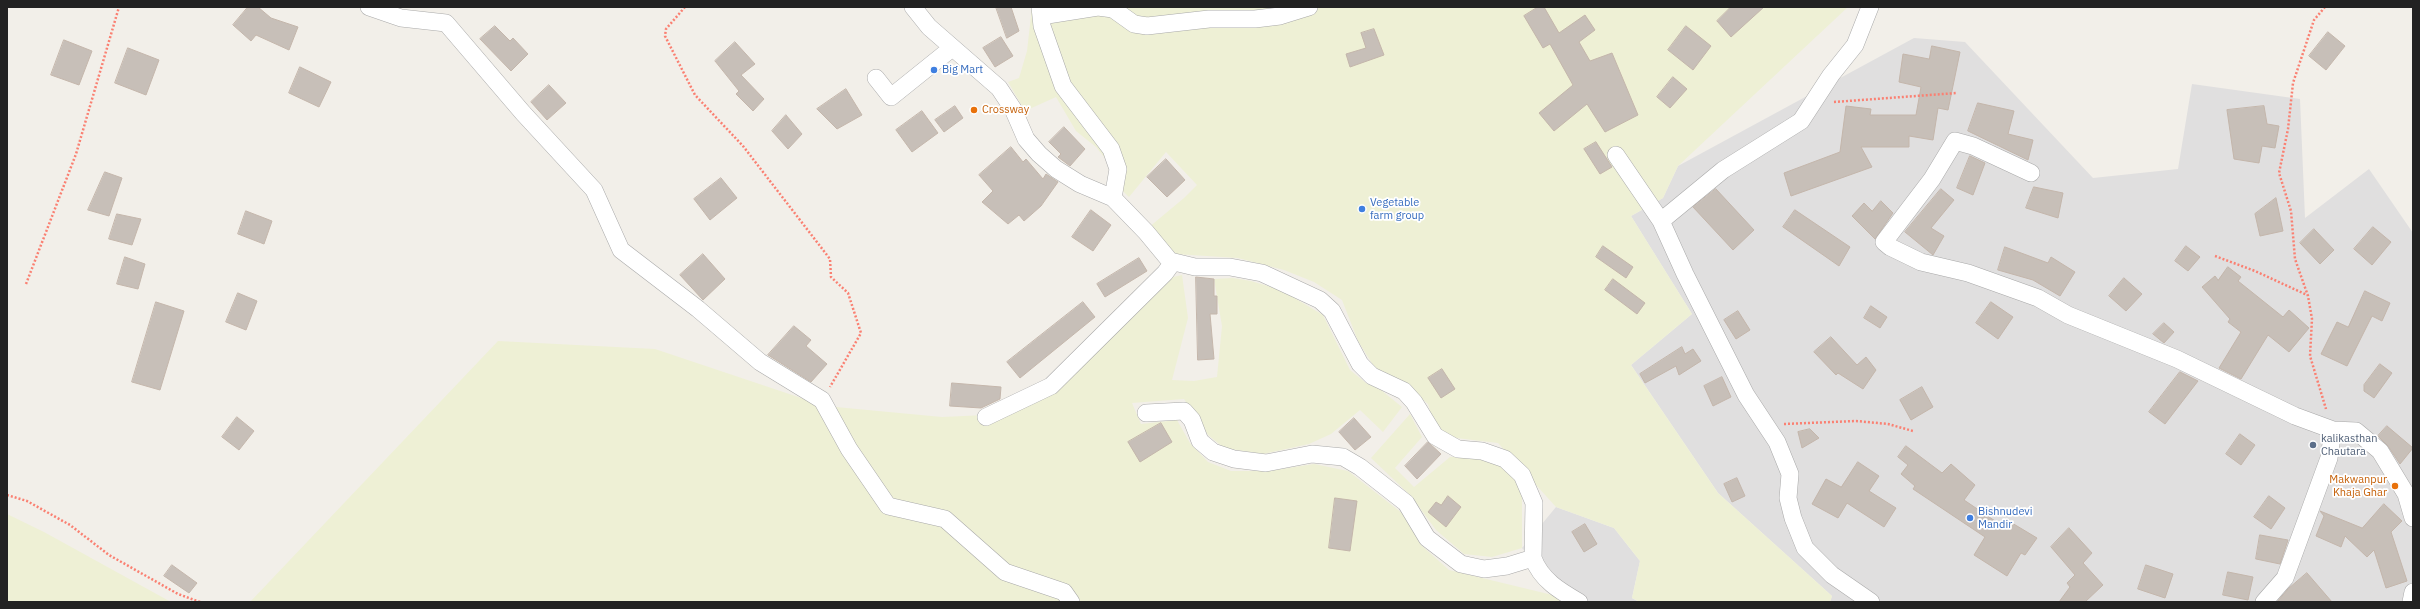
<!DOCTYPE html>
<style>
body{margin:0}
#map{position:relative;width:2420px;height:609px;overflow:hidden;background:#f2efe9;font-family:"IBM Plex Sans",sans-serif}
canvas{display:block}
.frame{position:absolute;inset:0;border:8px solid #222;pointer-events:none}
</style>
<div id="map">
<canvas width="2420" height="609"></canvas>
<div class="frame"></div>
</div>
<script>
const c = document.querySelector('canvas').getContext('2d');
c.lineJoin = 'round';
function paint(path, color) {
  c.fillStyle = color;
  c.fill(path, 'evenodd');
}
function stroke(path, color, width, dash) {
  c.strokeStyle = color;
  c.lineWidth = width;
  c.lineCap = dash ? 'butt' : 'round';
  c.setLineDash(dash || []);
  c.stroke(path);
}
function label(font, color, halo, rows, align = 'center') {
  c.font = font + ' "IBM Plex Sans",sans-serif';
  c.lineWidth = 3.5;
  c.setLineDash([]);
  c.textBaseline = 'middle';
  c.strokeStyle = halo;
  c.fillStyle = color;
  for (const [text, x, y, turn = 0] of rows) {
    c.save();
    c.translate(x, y);
    c.rotate((+turn || 0) * Math.PI / 180);
    c.textAlign = isNaN(turn) ? turn : align;
    if (halo) c.strokeText(text, 0, 0);
    c.fillText(text, 0, 0);
    c.restore();
  }
}
paint(new Path2D(`
 M1914,38L1965,42L2093,178L2178,169L2192,84L2300,99L2305,218L2369,169L2413,233V602H1830L1832,596L1718,493L1631,365L1692,314L1631,216L1663,198L1678,166Z
 M1556,507L1614,528L1640,561L1632,598L1639,602H1572L1522,548Z`), '#e0dfdf');
paint(new Path2D(`
 M1032,7H1848L1678,166L1663,198L1631,216L1692,314L1631,365L1718,493L1832,596L1830,602H1640L1632,598L1640,561L1614,528L1556,507L1498,443L1448,437L1435,428L1428,404L1406,385L1387,377L1373,365L1358,341L1342,300L1314,282L1284,270L1238,258L1175,254L1148,228L1184,198L1197,185L1166,152L1129,197L1115,184L1112,167L1096,147L1076,131L1056,97L1025,111L1008,82L1019,78L1027,51Z
 M1182,275L1188,318L1172,380L1194,381L1217,377L1222,326L1214,279L1233,278L1251,281L1281,290L1323,315L1350,370L1366,383L1381,390L1402,407L1383,432L1360,410L1331,434L1309,444L1263,454L1224,448L1208,435L1184,399L1132,403L1141,424L1177,420L1190,443L1208,462L1231,471H1269L1314,464L1348,471L1402,513L1421,545L1449,570L1569,599L1572,602H250L498,341L655,349L825,406L942,417L1007,414L1169,278Z
 M1410,414L1422,437L1395,468L1414,487L1450,457L1488,456L1522,484V548L1492,557L1464,554L1436,530L1411,496L1371,458Z
 M7,514L44,532L171,602H7Z`), '#eef0d5');
const building = new Path2D(`
 M248,7H258L271,18L298,27L289,50L256,35L251,41L233,25Z
 M996,7H1011L1019,31L1007,38Z
 M1538,7H1544L1559,33L1585,15L1595,30L1579,42L1590,61L1612,53L1638,115L1605,132L1587,104L1554,131L1539,113L1573,85L1550,44L1543,48L1524,16Z
 M1731,7H1764L1731,37L1717,21Z
 M495,26L510,41L513,38L528,54L511,71L480,39Z
 M1686,26L1711,46L1693,70L1668,50Z
 M1374,29L1384,55L1350,67L1346,54L1366,48L1361,33Z
 M2328,32L2345,46L2326,70L2309,56Z
 M1001,37L1013,56L995,67L983,48Z
 M64,40L92,51L79,85L51,75Z
 M735,42L755,64L741,75L764,99L753,111L736,94L739,91L715,61Z
 M1932,46L1960,52L1948,110L1938,108L1933,140L1909,136V147H1861L1872,167L1791,196L1784,173L1840,152L1846,106L1871,109L1870,115H1916L1921,87L1899,82L1903,54L1929,59Z
 M128,48L159,60L146,95L115,83Z
 M300,67L331,82L319,107L289,93Z
 M1673,77L1687,89L1670,108L1657,97Z
 M549,85L566,103L547,120L531,102Z
 M846,89L862,115L837,129L817,109Z
 M1978,103L2014,111L2008,134L2033,140L2028,160L1968,131Z
 M955,106L963,118L944,132L935,120Z
 M2264,106L2267,124L2279,126L2275,148L2262,146L2259,163L2234,159L2227,110Z
 M922,111L938,133L912,152L896,130Z
 M786,115L802,134L788,149L772,131Z
 M1064,127L1085,149L1070,166L1058,157L1061,154L1049,142Z
 M1596,142L1612,167L1600,174L1584,149Z
 M1011,147L1023,162L1026,159L1043,179L1046,174L1058,182L1041,206L1024,221L1019,215L1008,224L982,202L993,191L979,175Z
 M1970,156L1985,163L1973,195L1957,188Z
 M1166,159L1185,180L1167,197L1147,177Z
 M105,172L122,178L109,216L88,210Z
 M721,178L737,198L710,220L694,199Z
 M2034,187L2063,193L2058,218L2026,208Z
 M1716,189L1754,230L1733,250L1693,207Z
 M1941,189L1954,200L1931,228L1944,236L1933,255L1905,232Z
 M2276,198L2283,231L2260,236L2255,214Z
 M1881,201L1893,213L1875,239L1852,216L1864,203L1872,211Z
 M1091,210L1111,225L1093,251L1072,237Z
 M1795,210L1850,247L1839,266L1783,227Z
 M246,211L272,221L264,244L238,234Z
 M117,214L141,219L132,245L109,239Z
 M2373,227L2391,242L2372,265L2354,249Z
 M2314,229L2334,250L2320,264L2300,243Z
 M1603,246L1633,267L1626,278L1596,257Z
 M2186,246L2200,257L2188,271L2175,261Z
 M2005,247L2048,263L2051,257L2075,272L2060,296L2033,280L1998,270Z
 M703,254L725,279L703,300L680,275Z
 M125,257L145,264L138,289L117,284Z
 M1139,258L1147,271L1105,297L1097,284Z
 M2228,267L2241,277L2238,281L2283,317L2289,310L2309,328L2289,352L2268,335L2241,379L2219,368L2241,332L2228,322L2230,319L2202,287L2215,276L2218,280Z
 M1196,277L1214,279V296H1217V314H1210L1214,359L1198,360Z
 M2124,278L2142,294L2126,311L2109,296Z
 M1613,279L1645,303L1637,314L1605,290Z
 M2365,291L2390,303L2382,321L2372,316L2347,366L2321,354L2337,322L2348,327Z
 M238,293L257,301L246,330L226,322Z
 M156,302L184,311L160,390L132,382Z
 M1083,302L1095,317L1020,378L1007,362Z
 M1991,302L2013,317L1998,339L1976,323Z
 M1871,306L1887,317L1880,328L1864,318Z
 M1738,311L1750,330L1736,339L1724,320Z
 M2164,323L2174,332L2164,343L2153,334Z
 M794,326L811,340L806,346L827,364L811,382L768,355Z
 M1831,337L1857,365L1866,357L1876,370L1863,389L1838,373L1836,375L1814,352Z
 M1682,347L1685,354L1693,349L1701,361L1679,375L1676,366L1645,383L1640,374Z
 M2380,364L2392,373L2374,398L2364,391V385Z
 M1442,369L1455,389L1441,398L1428,378Z
 M2180,372L2198,381L2165,424L2149,412Z
 M1722,377L1731,397L1713,406L1704,386Z
 M952,383L1001,387L1000,399L981,408L950,406Z
 M1922,387L1933,407L1911,420L1900,400Z
 M237,417L254,431L239,450L222,437Z
 M1354,418L1371,437L1355,450L1339,432Z
 M1161,423L1172,442L1140,462L1128,442Z
 M2387,426L2413,448L2400,464L2388,446L2378,436Z
 M1810,429L1819,438L1802,448L1798,432Z
 M2240,434L2255,445L2241,465L2226,454Z
 M1428,442L1441,454L1417,479L1405,466Z
 M1906,446L1942,473L1951,464L1975,485L1964,500L2004,527L2007,520L2037,538L2025,555L2021,553L2007,576L1974,555L1985,537L1913,489L1915,486L1901,474L1908,465L1898,457Z
 M1858,462L1879,476L1869,491L1896,508L1884,527L1847,503L1838,518L1812,504L1826,479L1841,487Z
 M1737,478L1745,496L1732,502L1724,484Z
 M1448,496L1461,507L1446,527L1428,512L1436,502L1441,505Z
 M2269,496L2285,508L2271,529L2254,517Z
 M1335,498L1357,501L1350,551L1329,548Z
 M2384,504L2402,521L2391,532L2407,581L2386,588L2374,550L2367,557L2345,536L2341,547L2316,536L2324,516L2320,511L2362,528Z
 M1585,524L1597,544L1584,552L1572,532Z
 M2069,528L2092,553L2083,563L2103,585L2085,602H2059L2070,587L2067,583L2075,575L2051,547Z
 M2260,535L2288,540L2280,564L2256,559Z
 M172,565L197,583L189,593L164,576Z
 M2146,565L2173,574L2165,598L2138,589Z
 M2228,572L2253,577L2248,600L2223,595Z
 M2307,573L2332,602H2277L2288,589Z`);
paint(building, '#c7bfb8');
stroke(building, '#c4b6ab', 1);
const minor = new Path2D(`
 M369,7L401,18L446,23L523,113L594,190L621,250L698,309L760,362L822,400L849,449L888,506L945,519L1005,572L1064,592L1071,602
 M913,7L929,27L999,88L1013,109L1026,139L1039,154L1056,169L1080,184L1113,198L1146,232L1170,261L1195,267H1230L1262,273L1320,300L1332,311L1360,364L1372,376L1404,391L1414,402L1435,436L1458,449L1482,451L1505,459L1522,475L1534,503L1533,558C1541,580 1560,591 1579,602
 M1040,7L1042,26L1063,86L1111,149L1118,169L1113,198
 M1041,16L1098,7L1113,9L1134,24L1147,26L1209,19H1255L1280,16L1309,7
 M876,78L891,97L952,48
 M1616,155L1661,221L1685,274L1746,395L1777,442L1790,474L1788,498L1793,518L1805,548L1832,575L1871,602
 M2031,173L1973,146L1955,141L1932,179L1884,242L1890,247L1921,262L1968,273L2038,298L2068,315L2177,359L2295,416L2333,430L2329,458L2285,578L2264,602
 M1661,221L1723,170L1801,121L1831,75L1855,45L1870,7
 M1146,413L1184,411L1192,420L1200,441L1213,452L1234,459L1266,463L1312,454L1343,457L1360,467L1406,503L1427,538L1461,564L1484,569L1507,566L1533,558
 M986,417L1051,386L1165,273L1173,262
 M2333,430L2356,431L2380,451L2406,494L2413,518
 M2411,602L2413,592`);
stroke(minor, '#a9a9a9', 18);
stroke(new Path2D(`
 M685,7L666,29L665,36L695,95L743,146L830,259L831,277L848,293L861,333L830,387
 M2325,7L2314,20L2293,83L2288,129L2279,173L2291,211L2295,259L2308,296L2312,319L2310,356L2326,409
 M1834,102L1957,93
 M2215,256L2255,271L2307,295
 M26,284L76,154L119,7
 M1784,424L1856,421L1888,424L1913,431
 M7,495L27,501L70,525L109,555L178,594L200,602`), '#fa8072', 2.5, [2, 2]);
stroke(minor, '#fff', 17);
for (const [x, y, r, color] of [
 [934,70,4,"#3f7fe0"],
 [974,110,4,"#e8710a"],
 [1362,209,4,"#3f7fe0"],
 [2313,445,4,"#5c6f8a"],
 [2395,486,4,"#e8710a"],
 [1970,518,4,"#3f7fe0"]
]) {
  const dot = new Path2D();
  dot.arc(x, y, r, 0, 2 * Math.PI);
  c.fillStyle = color;
  c.fill(dot);
  stroke(dot, '#fff', 1.5);
}
label('11px', '#366cbe', '#fff', [
 ["Big Mart",942,70],
 ["Vegetable",1370,203],
 ["farm group",1370,216],
 ["Bishnudevi",1978,512],
 ["Mandir",1978,525]
], 'left');
label('11px', '#c56008', '#fff', [
 ["Crossway",982,110],
 ["Makwanpur",2387,480,"right"],
 ["Khaja Ghar",2387,493,"right"]
], 'left');
label('11px', '#4e5e75', '#fff', [
 ["kalikasthan",2321,439],
 ["Chautara",2321,452]
], 'left');
</script>
